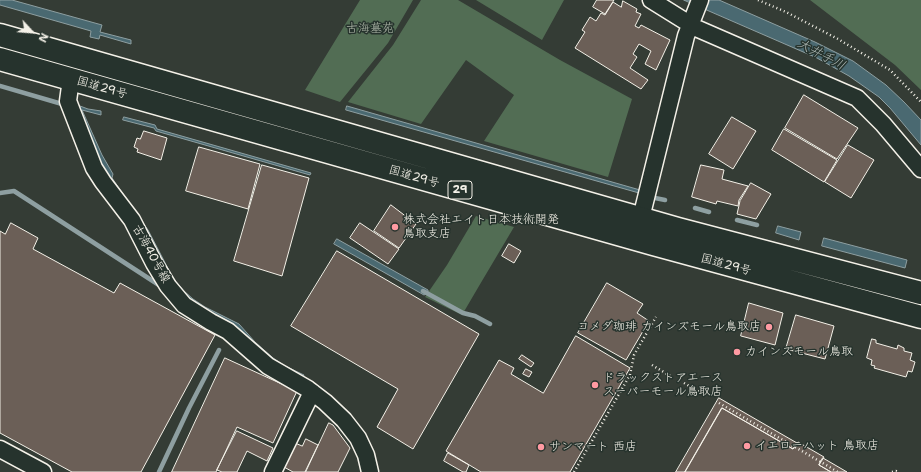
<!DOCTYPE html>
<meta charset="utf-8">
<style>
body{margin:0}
#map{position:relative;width:921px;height:472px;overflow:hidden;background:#343c35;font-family:"Shantell Sans",sans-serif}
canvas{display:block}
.north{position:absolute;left:12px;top:12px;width:40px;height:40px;-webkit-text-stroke:3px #26332d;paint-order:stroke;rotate:116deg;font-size:11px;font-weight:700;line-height:16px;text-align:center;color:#f4f1e8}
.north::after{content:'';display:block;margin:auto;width:14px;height:18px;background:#f4f1e8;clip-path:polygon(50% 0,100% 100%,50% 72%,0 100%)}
</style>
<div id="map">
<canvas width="921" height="472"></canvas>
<div class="north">N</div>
</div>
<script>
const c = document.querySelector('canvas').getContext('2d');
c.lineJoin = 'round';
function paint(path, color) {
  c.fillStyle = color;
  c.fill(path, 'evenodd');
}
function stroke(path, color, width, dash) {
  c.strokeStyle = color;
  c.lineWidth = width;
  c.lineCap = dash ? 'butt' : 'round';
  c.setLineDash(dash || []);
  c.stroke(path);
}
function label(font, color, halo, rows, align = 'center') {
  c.font = font + ' "Shantell Sans","Klee One",sans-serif';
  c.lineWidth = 3;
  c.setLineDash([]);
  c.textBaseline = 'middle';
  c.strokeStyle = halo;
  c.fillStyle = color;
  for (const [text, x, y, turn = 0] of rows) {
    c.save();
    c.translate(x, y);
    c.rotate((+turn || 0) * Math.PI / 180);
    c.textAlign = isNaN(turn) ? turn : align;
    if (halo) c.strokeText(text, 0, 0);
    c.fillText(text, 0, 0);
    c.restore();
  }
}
paint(new Path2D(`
 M360,0H413L388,43L340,102L305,90Z
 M421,0H458L560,60L632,99L608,177L484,141L514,95L466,60L421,124L348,102L393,45Z
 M476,0H564L542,40Z
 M810,0H921V90L895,65Z
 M476,216L514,227L479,286L447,265Z
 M447,265L479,286L462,315L425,297Z`), '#526d54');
const water = new Path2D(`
 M0,0H12L102,25L100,32L131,40V44L100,35L99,39L90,37L91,31L0,5Z
 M684,0H719L815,42L853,61L886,85L904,102L921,120V145L890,108L879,97L849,76L817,58Z
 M72,103L88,109L101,111V115L82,110L102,155L113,174L112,178L148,230L173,278L184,291L193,299L205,307L239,324L255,342L273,358L285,366L304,375L301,382L197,306L178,290L104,172Z
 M347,106L640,190L639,193L346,110Z
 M124,117L155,125L157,129L311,173L310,175L156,131L154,128L123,120Z
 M778,226L801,232L799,240L776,233Z
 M824,238L907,260L905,268L822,246Z
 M337,239L428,290V293L424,295L334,244Z`);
paint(water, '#4a6971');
stroke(water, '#8e9fa1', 1);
stroke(new Path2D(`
 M0,86L62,104
 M0,193L14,191L162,287
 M655,198L665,200
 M695,208L709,212
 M737,220L757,225
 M423,291L463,313L475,316L490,324
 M159,472L189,408L219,350`), '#8e9fa1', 4.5);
const building = new Path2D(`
 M597,0H614L605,14L593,7Z
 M623,1L637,9L636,12L641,14L635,26L639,28L641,25L670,40L656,70L645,64L651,51L639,44L633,54L637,57L630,68L648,80L641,89L575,48L585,32L582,30L590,17L596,21L601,13L605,15L613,2L621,7Z
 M804,95L858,128L837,159L785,128Z
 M732,117L756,131L733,169L709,154Z
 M784,129L837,160L824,182L772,150Z
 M144,131L167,138L161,160L137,152L138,149L134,147L137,138L140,139Z
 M848,145L874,160L851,198L825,182Z
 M199,147L260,164L248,209L186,191Z
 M262,165L309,178L282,276L234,261Z
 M701,165L724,170L722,179L748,186L739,200L738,206L717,201L716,204L692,197Z
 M751,183L771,194L756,219L737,214L740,201Z
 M391,205L416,224L399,248L374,231Z
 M11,223L38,238L33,249L114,293L120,283L215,335L141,472H72L0,433V231L5,234Z
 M360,223L399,249L388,264L350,238Z
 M509,244L521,251L514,263L502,256Z
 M337,251L479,334L413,449L377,427L398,389L291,326Z
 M607,283L643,304L637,313L649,321L626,360L578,333Z
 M749,303L783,313L775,345L741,336Z
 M796,315L834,326L825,359L786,349Z
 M576,336L630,368L570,472H481L446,451L499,360L514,368L511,374L543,393Z
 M872,339L876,340V343L897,349L898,345L904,348V351L912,353L910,360L915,362L912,372L908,371L906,377L874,368L875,366L871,365L872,360L867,358Z
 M522,355L534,363L531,367L519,359Z
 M225,358L297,391L273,443L237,427L216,472H172Z
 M526,369L532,372L529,377L523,374Z
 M719,398L797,443L793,449L722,408L685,472H676Z
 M722,408L793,449L798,442L824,457L819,465L831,472H685Z
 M329,423L333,425L350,448L338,472H306Z
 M237,431L273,448L267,461L247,451L237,472H222L217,470Z
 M306,439L318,445L305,472H293L284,467L295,443L302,446Z
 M448,453L469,465L466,472H463L444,461Z
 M823,458L847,472H831L819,465Z`);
paint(building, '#6b5f57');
stroke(building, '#f4f1e8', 1);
const minor = new Path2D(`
 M651,0L696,28L857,98L883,124L921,169
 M71,79L68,101L94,168L103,182L132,220L154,263L168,286L184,305L211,322L228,331L268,366L308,389L325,402L344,420L358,438L366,455L370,472
 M641,218L686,36L700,0
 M0,449L43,472
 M273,472L312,392`);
const trunk = new Path2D(`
 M0,35L678,229L921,293
 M0,59L653,244L921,317`);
stroke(minor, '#f4f1e8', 19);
stroke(trunk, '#f4f1e8', 25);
stroke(new Path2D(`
 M758,0L786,12L838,39L890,70L921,102
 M652,365L672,377
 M684,383L703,394
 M719,403L838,472
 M574,472L630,375L634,355L656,317
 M892,472L896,471L898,472`), '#f4f1e8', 2.5, [1, 3]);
stroke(minor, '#26332d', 16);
stroke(trunk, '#26332d', 22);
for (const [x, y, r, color] of [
 [395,227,4,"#ff9aa2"],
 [769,327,4,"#ff9aa2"],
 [737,352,4,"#ff9aa2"],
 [595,385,4,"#ff9aa2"],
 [747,446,4,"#ff9aa2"],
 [541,447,4,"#ff9aa2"]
]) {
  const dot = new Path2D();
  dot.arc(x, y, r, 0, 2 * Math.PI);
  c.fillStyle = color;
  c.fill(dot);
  stroke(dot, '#26332d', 1.5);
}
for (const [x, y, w] of [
 [460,190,24]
]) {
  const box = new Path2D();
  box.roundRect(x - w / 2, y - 9, w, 18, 3);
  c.fillStyle = '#26332d';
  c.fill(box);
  stroke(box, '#f4f1e8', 1);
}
label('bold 11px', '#f4f1e8', null, [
 ["29",460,190]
]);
label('12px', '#b3bcad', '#26332d', [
 ["古海墓苑",370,29]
]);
label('12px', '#f4f1e8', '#26332d', [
 ["国道29号",102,88,16],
 ["国道29号",414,177,16],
 ["古海40号線",151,254,61],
 ["国道29号",726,265,15]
]);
label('12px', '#f4f1e8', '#26332d', [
 ["株式会社エイト日本技術開発",403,220],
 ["鳥取支店",403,234],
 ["コメダ珈琲 カインズモール鳥取店",761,327,"right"],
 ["カインズモール鳥取",745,352],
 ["ドラックストアエース",603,378],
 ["スーパーモール鳥取店",603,392],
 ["イエローハット 鳥取店",755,446],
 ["サンマート 西店",549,447]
], 'left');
label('italic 13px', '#b0bbb8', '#26332d', [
 ["大井手川",821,55,28]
]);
</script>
